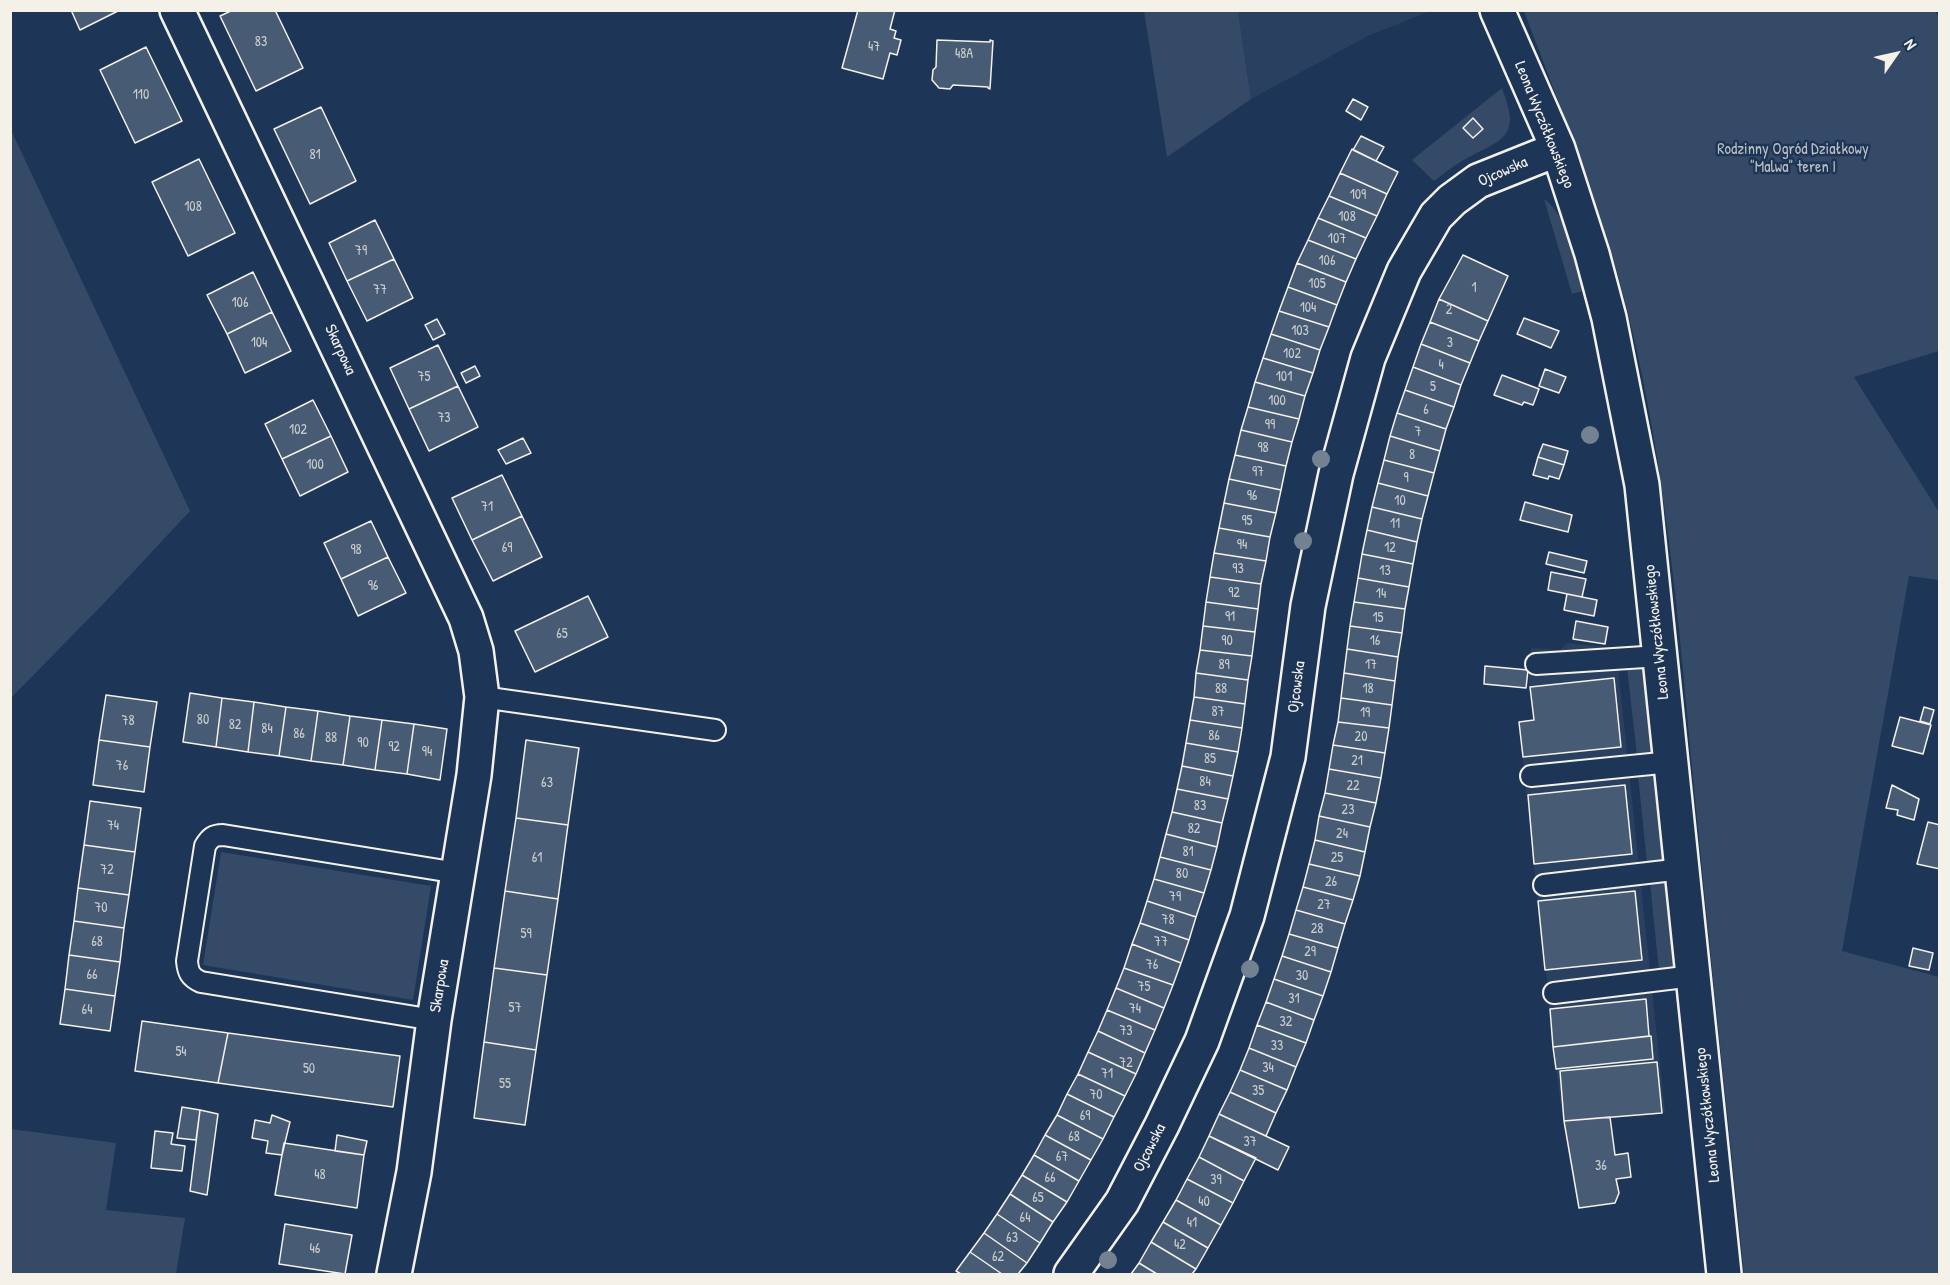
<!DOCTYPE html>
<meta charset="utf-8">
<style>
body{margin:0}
#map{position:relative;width:1950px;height:1285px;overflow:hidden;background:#1d3557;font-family:"Patrick Hand",sans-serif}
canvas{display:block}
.frame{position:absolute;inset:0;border:12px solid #f4f1e8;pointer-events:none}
.north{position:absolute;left:1866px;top:24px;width:60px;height:60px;-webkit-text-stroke:4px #1d3557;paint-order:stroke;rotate:56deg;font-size:16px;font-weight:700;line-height:24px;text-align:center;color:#f4f1e8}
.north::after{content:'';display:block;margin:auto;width:21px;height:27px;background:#f4f1e8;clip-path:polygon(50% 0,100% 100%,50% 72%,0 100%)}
</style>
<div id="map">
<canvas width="1950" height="1285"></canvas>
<div class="frame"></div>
<div class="north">N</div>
</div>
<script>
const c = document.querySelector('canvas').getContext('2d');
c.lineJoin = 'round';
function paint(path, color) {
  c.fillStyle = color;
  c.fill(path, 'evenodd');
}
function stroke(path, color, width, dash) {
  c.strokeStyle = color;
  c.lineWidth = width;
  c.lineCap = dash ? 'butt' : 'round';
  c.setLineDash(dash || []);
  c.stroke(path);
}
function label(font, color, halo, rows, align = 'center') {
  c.font = font + ' "Patrick Hand",sans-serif';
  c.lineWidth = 5;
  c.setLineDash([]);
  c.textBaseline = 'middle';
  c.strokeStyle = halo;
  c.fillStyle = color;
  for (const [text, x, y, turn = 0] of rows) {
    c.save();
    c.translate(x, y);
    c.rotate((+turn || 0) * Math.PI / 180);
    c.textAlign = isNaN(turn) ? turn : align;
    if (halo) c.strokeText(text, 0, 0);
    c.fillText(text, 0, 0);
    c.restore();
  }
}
paint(new Path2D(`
 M1238,11H1430L1368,36L1251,99Z
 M1567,643L1616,648L1665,1113L1563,1121L1553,1047L1546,970H1545L1519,722L1534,720L1528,670L1531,648L1560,650Z`), '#2a4060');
paint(new Path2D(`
 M1934,10L1940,19L1939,351L1854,377L1939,512V580L1909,576L1842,951L1939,977V1274H1744C1727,1109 1709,944 1693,778C1679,624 1666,468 1629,317C1603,211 1562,112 1524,11Z
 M1144,11H1238L1251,99L1167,157Z
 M1502,88C1519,134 1509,137 1469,157C1456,164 1446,172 1434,181L1412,160Z
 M11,130L190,511L107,600L11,698Z
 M1544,199C1570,218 1575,261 1583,291L1572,294Z
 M1643,665L1652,754L1637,756L1627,667Z
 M1653,774L1663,862L1647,863L1638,776Z
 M221,852L431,886L413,1000L203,965Z
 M1664,881L1674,969L1659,971L1650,883Z
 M11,1129L116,1143L106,1210L185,1218L176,1274H11Z`), '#354a67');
const building = new Path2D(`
 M71,10H120L80,30Z
 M233,10H275L303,68L256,91L220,16Z
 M895,10L890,29L896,31L894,38L901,40L897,55L890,53L883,79L842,68L858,10Z
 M937,40L990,42V40L993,41L990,89L988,88V87L953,85L950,89L939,88L932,80L933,70L936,67Z
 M146,47L182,121L135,143L100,70Z
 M1353,99L1368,107L1361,120L1346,111Z
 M321,107L356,181L310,204L274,129Z
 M1473,118L1483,129L1473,138L1463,128Z
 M1361,136L1384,147L1376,161L1353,150Z
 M1352,149L1398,172L1387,194L1340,173Z
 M199,159L235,233L188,256L152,182Z
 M1340,173L1387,194L1377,216L1329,196Z
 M1329,196L1377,216L1366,238L1318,218Z
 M1318,218L1366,238L1356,259L1308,240Z
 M375,220L394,259L347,281L329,243Z
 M1308,240L1356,259L1346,282L1297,263Z
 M1463,255L1508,276L1488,321L1439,299Z
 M394,259L413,298L367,321L347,281Z
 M1297,263L1346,282L1337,305L1288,287Z
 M253,272L272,312L227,334L207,295Z
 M1288,287L1337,305L1329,327L1279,311Z
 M1439,299L1488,321L1479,341L1430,322Z
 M1279,311L1329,327L1320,350L1271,334Z
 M272,312L291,351L245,373L227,334Z
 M1524,318L1559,331L1551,348L1517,334Z
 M437,319L445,334L433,340L425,325Z
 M1430,322L1479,341L1470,363L1421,344Z
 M1271,334L1320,350L1313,373L1263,358Z
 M1421,344L1470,363L1461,385L1413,367Z
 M438,345L458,386L409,409L390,368Z
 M1263,358L1313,373L1305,396L1255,382Z
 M475,366L480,376L466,383L461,373Z
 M1413,367L1461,385L1454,407L1405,390Z
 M1545,369L1566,377L1559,393L1539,386Z
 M1502,375L1539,389L1533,405L1524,402L1522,405L1494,395Z
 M1255,382L1305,396L1299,419L1248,407Z
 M458,386L478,427L429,451L409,409Z
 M1405,390L1454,407L1446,429L1397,413Z
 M313,400L331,436L282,459L265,424Z
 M1248,407L1299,419L1292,442L1241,430Z
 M1397,413L1446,429L1440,451L1390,436Z
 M1241,430L1292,442L1286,466L1235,455Z
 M331,436L348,472L300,496L282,459Z
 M1390,436L1440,451L1434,473L1384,460Z
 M523,438L531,453L506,464L498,450Z
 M1543,444L1568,451L1564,465L1538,457Z
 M1235,455L1286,466L1281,490L1229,479Z
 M1538,457L1564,465L1559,479L1549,476L1548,479L1533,475Z
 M1384,460L1434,473L1428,496L1378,483Z
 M502,475L522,516L472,540L452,498Z
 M1229,479L1281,490L1276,513L1224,503Z
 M1378,483L1428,496L1422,519L1372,507Z
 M1525,502L1572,515L1568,532L1520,520Z
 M1224,503L1276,513L1270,537L1219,528Z
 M1372,507L1422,519L1417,542L1367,530Z
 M522,516L542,557L493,581L472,540Z
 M371,521L388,557L341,579L324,543Z
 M1219,528L1270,537L1266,561L1214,553Z
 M1367,530L1417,542L1413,564L1362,554Z
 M1549,552L1587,561L1584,573L1546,564Z
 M1214,553L1266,561L1261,584L1210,577Z
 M1362,554L1413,564L1409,587L1358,578Z
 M388,557L406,593L358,616L341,579Z
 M1551,572L1586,579L1582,597L1548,590Z
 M1210,577L1261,584L1258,609L1206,602Z
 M1358,578L1409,587L1405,609L1354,602Z
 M1567,594L1597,600L1594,616L1564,610Z
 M588,596L608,637L535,672L515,631Z
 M1206,602L1258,609L1255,632L1203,626Z
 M1354,602L1405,609L1402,633L1350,626Z
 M1576,621L1608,627L1605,644L1573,639Z
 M1203,626L1255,632L1252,656L1200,650Z
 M1350,626L1402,633L1398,657L1347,649Z
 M1347,649L1398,657L1395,681L1344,673Z
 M1200,650L1252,656L1248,680L1196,673Z
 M1485,666L1528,670L1526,688L1484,684Z
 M1196,673L1248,680L1245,704L1194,697Z
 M1344,673L1395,681L1392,705L1341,698Z
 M1614,678L1621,747L1523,757L1519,722L1534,720L1530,687Z
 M190,693L222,698L216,747L183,742Z
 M106,695L157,702L150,747L99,740Z
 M1194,697L1245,704L1242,728L1190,720Z
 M222,698L254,702L248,752L216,747Z
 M1341,698L1392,705L1389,728L1338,722Z
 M254,702L286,707L279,756L248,752Z
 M286,707L318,711L311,761L279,756Z
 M1924,707L1934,710L1930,724L1920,721Z
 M318,711L350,716L343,765L311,761Z
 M350,716L382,720L375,770L343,765Z
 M1900,717L1931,725L1923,754L1892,746Z
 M382,720L414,724L407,774L375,770Z
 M1190,720L1242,728L1238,752L1186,743Z
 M1338,722L1389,728L1385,753L1333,745Z
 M414,724L447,729L440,780L407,774Z
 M99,740L150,747L144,792L93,785Z
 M526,740L579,748L568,825L516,818Z
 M1186,743L1238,752L1233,776L1182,766Z
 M1333,745L1385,753L1381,778L1329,769Z
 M1182,766L1233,776L1228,799L1177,789Z
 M1329,769L1381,778L1376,803L1325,793Z
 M1625,785L1632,854L1534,864L1528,795Z
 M1892,785L1919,799L1914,820L1897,815L1898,810L1886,808Z
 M1177,789L1228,799L1222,823L1172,812Z
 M1325,793L1376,803L1370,827L1319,816Z
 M90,801L141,808L135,852L84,845Z
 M1172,812L1222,823L1217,847L1166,834Z
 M1319,816L1370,827L1365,852L1315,840Z
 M516,818L568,825L558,899L505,891Z
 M1928,822L1940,825V869L1917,864Z
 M1166,834L1217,847L1211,870L1160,857Z
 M1315,840L1365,852L1360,876L1309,864Z
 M84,845L135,852L129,895L78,888Z
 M1160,857L1211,870L1204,893L1154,879Z
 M1309,864L1360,876L1353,900L1303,887Z
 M1154,879L1204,893L1196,917L1147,901Z
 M1303,887L1353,900L1345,924L1296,910Z
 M78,888L129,895L124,928L74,921Z
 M505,891L558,899L547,975L494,968Z
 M1635,891L1642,960L1545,970L1538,901Z
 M1147,901L1196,917L1189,940L1140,923Z
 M1296,910L1345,924L1338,948L1289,934Z
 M74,921L124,928L120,962L69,955Z
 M1140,923L1189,940L1181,963L1132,944Z
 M1289,934L1338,948L1331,972L1282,956Z
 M1132,944L1181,963L1173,985L1124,968Z
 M1913,948L1933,953L1929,970L1909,966Z
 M69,955L120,962L115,996L65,989Z
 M1282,956L1331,972L1323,996L1274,979Z
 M494,968L547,975L536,1050L484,1042Z
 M1124,968L1173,985L1164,1008L1116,988Z
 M1274,979L1323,996L1314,1020L1266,1002Z
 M1116,988L1164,1008L1155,1030L1107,1010Z
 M65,989L115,996L110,1031L60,1024Z
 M1646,999L1649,1036L1553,1047L1550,1009Z
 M1266,1002L1314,1020L1306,1043L1257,1025Z
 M1107,1010L1155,1030L1145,1053L1098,1031Z
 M142,1021L228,1033L218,1083L135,1071Z
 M1257,1025L1306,1043L1296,1067L1249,1048Z
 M1098,1031L1145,1053L1136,1074L1088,1052Z
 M228,1033L400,1056L393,1107L218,1083Z
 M1651,1036L1653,1059L1556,1069L1553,1047Z
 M484,1042L536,1050L525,1125L474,1118Z
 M1249,1048L1296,1067L1287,1090L1240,1070Z
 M1088,1052L1136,1074L1125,1096L1078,1074Z
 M1657,1062L1662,1113L1564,1121L1560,1071Z
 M1240,1070L1287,1090L1276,1113L1230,1092Z
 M1078,1074L1125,1096L1114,1117L1067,1094Z
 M1230,1092L1276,1113L1266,1136L1219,1114Z
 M1067,1094L1114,1117L1103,1139L1057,1115Z
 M182,1107L200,1110L196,1140L177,1138Z
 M200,1110L218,1114L207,1195L190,1191Z
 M1219,1114L1289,1147L1278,1170L1209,1136Z
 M272,1115L290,1122L282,1155L266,1153L268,1141L252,1138L255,1120L270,1123Z
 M1057,1115L1103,1139L1091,1160L1045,1135Z
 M1610,1117L1615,1155L1628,1153L1631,1177L1616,1179L1619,1193L1615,1203L1579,1208L1564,1121Z
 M155,1131L173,1133L171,1144L185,1146L182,1171L151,1168Z
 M337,1135L367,1141L364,1155L335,1151Z
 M1045,1135L1091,1160L1079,1181L1034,1155Z
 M1209,1136L1256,1158L1244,1181L1199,1157Z
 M284,1143L364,1155L357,1208L275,1195Z
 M1034,1155L1079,1181L1067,1202L1022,1175Z
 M1199,1157L1244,1181L1233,1203L1187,1179Z
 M1022,1175L1067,1202L1053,1222L1010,1194Z
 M1187,1179L1233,1203L1221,1225L1176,1200Z
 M1010,1194L1053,1222L1040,1243L997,1214Z
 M1176,1200L1221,1225L1208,1248L1163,1222Z
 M997,1214L1040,1243L1027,1263L984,1233Z
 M1163,1222L1208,1248L1196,1269L1151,1242Z
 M285,1224L352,1235L345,1274L279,1264Z
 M984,1233L1027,1263L1018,1274H1002L970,1252Z
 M1151,1242L1196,1269L1192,1274H1157L1139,1263Z
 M970,1252L1002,1274H961L956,1271Z
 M1139,1263L1157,1274H1131Z`);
paint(building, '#485b74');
stroke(building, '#f4f1e8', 1.5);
const service = new Path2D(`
 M1536,664L1660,656
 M482,697L715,730
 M1531,776L1671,762
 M1544,885L1682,869
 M1554,993L1693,976
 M434,1020L201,982C190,977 188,972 187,961L205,846C210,838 213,835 223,835L458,873`);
const minor = new Path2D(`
 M177,10L466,618L476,651L482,697L474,775L434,1020L414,1172L394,1274
 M1497,10L1558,149L1592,254L1609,318L1642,485L1724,1274
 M1071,1274L1122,1202L1162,1125L1202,1041L1247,916L1288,757L1308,606L1336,474L1368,358L1404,271L1436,216L1452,200L1478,181L1558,149`);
stroke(service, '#f4f1e8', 24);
stroke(minor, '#f4f1e8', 38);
stroke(service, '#1d3557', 20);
stroke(minor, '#1d3557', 33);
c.fillStyle = '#748191';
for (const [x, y] of [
 [1590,435],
 [1321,459],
 [1303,541],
 [1250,969],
 [1108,1260]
]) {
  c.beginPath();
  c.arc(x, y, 9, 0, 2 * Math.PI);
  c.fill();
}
label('14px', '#c9cccb', null, [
 ["83",261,42],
 ["47",874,47],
 ["48A",964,54],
 ["110",141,95],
 ["81",315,155],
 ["109",1358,195],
 ["108",193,207],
 ["108",1347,217],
 ["107",1337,239],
 ["79",361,251],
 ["106",1327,261],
 ["105",1317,284],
 ["1",1474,288],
 ["77",380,290],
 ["106",240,303],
 ["104",1308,308],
 ["2",1449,310],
 ["103",1300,331],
 ["104",259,343],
 ["3",1450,343],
 ["102",1292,354],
 ["4",1441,365],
 ["75",424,377],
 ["101",1284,377],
 ["5",1433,387],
 ["100",1277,401],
 ["6",1426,410],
 ["73",444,418],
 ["99",1270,425],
 ["102",298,430],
 ["7",1418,432],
 ["98",1263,448],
 ["8",1412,455],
 ["100",315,465],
 ["97",1258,472],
 ["9",1406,478],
 ["96",1252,496],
 ["10",1400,501],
 ["71",487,507],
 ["95",1247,521],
 ["11",1395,524],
 ["94",1242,545],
 ["69",507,548],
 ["12",1390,548],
 ["98",356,550],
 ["93",1238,569],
 ["13",1385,571],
 ["96",373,586],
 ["92",1234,593],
 ["14",1381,594],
 ["91",1230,617],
 ["15",1378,618],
 ["65",562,634],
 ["90",1227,641],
 ["16",1375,641],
 ["89",1224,665],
 ["17",1371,665],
 ["88",1221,689],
 ["18",1368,689],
 ["87",1218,712],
 ["19",1365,713],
 ["80",203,720],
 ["78",128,721],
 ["82",235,725],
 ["84",267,729],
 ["86",299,734],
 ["86",1214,736],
 ["20",1361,737],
 ["88",331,738],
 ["90",363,743],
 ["92",394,747],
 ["94",427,752],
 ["85",1210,759],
 ["21",1357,761],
 ["76",122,766],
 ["84",1205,782],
 ["63",547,783],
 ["22",1353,786],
 ["83",1200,806],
 ["23",1348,810],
 ["74",113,826],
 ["82",1194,829],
 ["24",1342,834],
 ["81",1188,852],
 ["61",537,858],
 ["25",1337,858],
 ["72",107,870],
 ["80",1182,874],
 ["26",1331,882],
 ["79",1175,897],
 ["27",1324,905],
 ["70",101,908],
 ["78",1168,920],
 ["28",1317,929],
 ["59",526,934],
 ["68",97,942],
 ["77",1161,942],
 ["29",1310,952],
 ["76",1152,965],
 ["66",92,975],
 ["30",1302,976],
 ["75",1144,987],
 ["31",1294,999],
 ["57",515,1008],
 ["74",1135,1009],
 ["64",87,1010],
 ["32",1286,1022],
 ["73",1126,1031],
 ["33",1277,1046],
 ["54",181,1052],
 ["72",1126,1063],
 ["34",1268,1068],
 ["50",309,1069],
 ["71",1107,1074],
 ["55",505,1084],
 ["35",1258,1091],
 ["70",1096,1095],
 ["69",1085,1116],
 ["68",1074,1137],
 ["37",1250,1142],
 ["67",1062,1157],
 ["36",1601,1166],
 ["48",320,1175],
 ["66",1050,1178],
 ["39",1216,1180],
 ["65",1038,1198],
 ["40",1204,1202],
 ["64",1025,1218],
 ["41",1192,1223],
 ["63",1012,1238],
 ["42",1180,1245],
 ["46",315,1249],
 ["62",998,1257]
]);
label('16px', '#f4f1e8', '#1d3557', [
 ["Leona Wyczółkowskiego",1544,125,68],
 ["Ojcowska",1503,172,-24],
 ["Skarpowa",340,350,65],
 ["Leona Wyczółkowskiego",1657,632,-96],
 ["Ojcowska",1297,687,-83],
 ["Skarpowa",440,986,-81],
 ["Leona Wyczółkowskiego",1708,1115,-96],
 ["Ojcowska",1150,1148,-63]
]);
label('16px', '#bbbfc1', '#1d3557', [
 ["Rodzinny Ogród Działkowy",1793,150],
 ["\"Malwa\" teren I",1793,168]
]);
</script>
